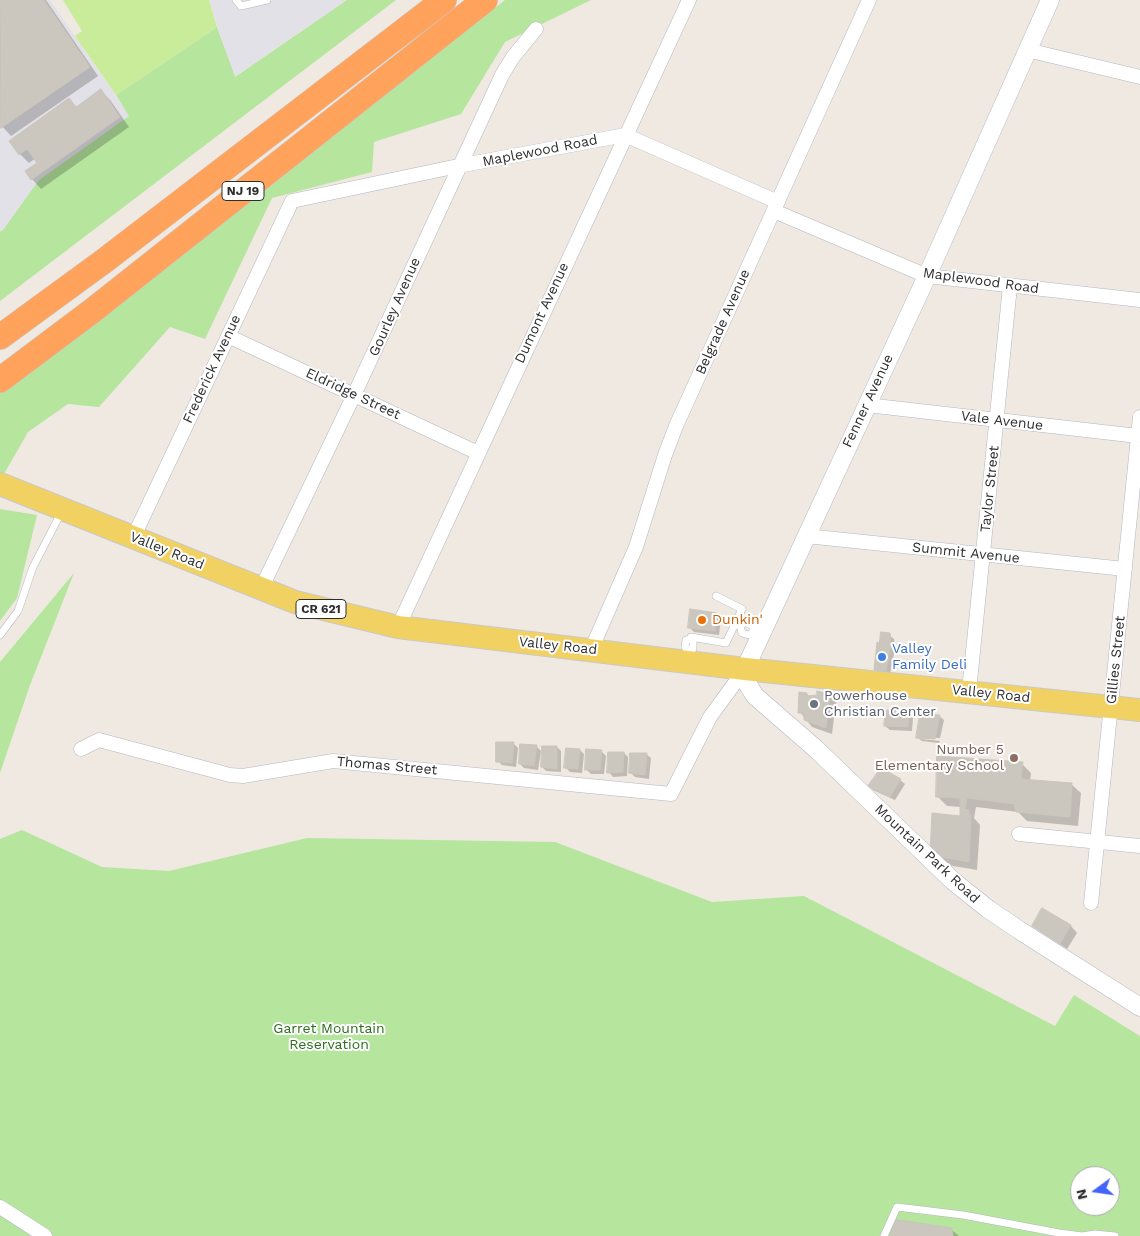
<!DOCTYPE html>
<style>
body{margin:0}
#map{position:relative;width:1140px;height:1236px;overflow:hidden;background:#efe9e1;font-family:"Work Sans",sans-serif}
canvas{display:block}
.north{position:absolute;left:1070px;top:1166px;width:50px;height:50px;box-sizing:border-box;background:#fff;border:1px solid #ababab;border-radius:50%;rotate:256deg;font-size:14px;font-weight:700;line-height:20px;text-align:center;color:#2e2e2e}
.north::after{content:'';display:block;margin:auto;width:18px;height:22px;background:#4264fb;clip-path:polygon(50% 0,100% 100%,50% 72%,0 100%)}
</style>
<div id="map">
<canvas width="1140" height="1236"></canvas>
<div class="north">N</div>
</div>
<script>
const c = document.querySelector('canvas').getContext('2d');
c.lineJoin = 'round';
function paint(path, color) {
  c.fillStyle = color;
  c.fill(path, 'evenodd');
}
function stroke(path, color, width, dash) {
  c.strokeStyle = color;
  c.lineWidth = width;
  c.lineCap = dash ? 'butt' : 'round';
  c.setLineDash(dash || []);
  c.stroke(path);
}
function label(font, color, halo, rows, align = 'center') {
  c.font = font + ' "Work Sans",sans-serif';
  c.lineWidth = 4;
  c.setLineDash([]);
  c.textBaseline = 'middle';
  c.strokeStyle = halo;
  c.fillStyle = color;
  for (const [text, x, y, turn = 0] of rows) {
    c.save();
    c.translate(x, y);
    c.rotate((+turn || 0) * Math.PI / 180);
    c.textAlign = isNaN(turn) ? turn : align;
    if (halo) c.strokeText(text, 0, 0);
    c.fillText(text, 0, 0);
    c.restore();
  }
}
paint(new Path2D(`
 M0,0H50L130,116L39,180L3,231L0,232Z
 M209,0H347L234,77Z`), '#e3e1e8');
paint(new Path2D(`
 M347,0H396L0,301V232L3,230L39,180L129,116L116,95L217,27L235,77Z
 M505,0H591L505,42L461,114L374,142L372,172L272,198L205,339L170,327L99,407L68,404L28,432L0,481V386L90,323Z
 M0,509L37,515L17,598L0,621Z
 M74,573L30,685L0,773V662Z
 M22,830L102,867L169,871L307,838L555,842L712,902L804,896L1055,1026L1074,995L1140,1036V1236H0V839ZM1080,1176H1110V1206H1080Z`), '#b6e59e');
paint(new Path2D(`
 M63,0H209L217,27L116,95L75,36L82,31Z`), '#c9ec9a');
paint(new Path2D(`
 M0,0H46L98,76L11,136L0,124Z
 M101,91L110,100L129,127L41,189L32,179L39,163L36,158L29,163L20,154L69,100L77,108Z
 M716,614L721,618L719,635L694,632L689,627Z
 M889,635L894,639L895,649L890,674L880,673L875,669Z
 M807,694L809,697L830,696L836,702L832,734L812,727L800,712Z
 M909,713L913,718L912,731L890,730L885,726Z
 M939,716L944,720L940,738L921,737V739L940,741L939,743L922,741L917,737Z
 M513,743L518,748L516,767L502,765L498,761Z
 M536,746L541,751L538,770L524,768L520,764Z
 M557,747L561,751V772L546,771L542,767Z
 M580,750L584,754L582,773L570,772L566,768Z
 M602,752L606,756L604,774H591L586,769Z
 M624,753L628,757L627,776L613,777L609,772Z
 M646,754L651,758L649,779L635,777L630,772Z
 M1022,764L1031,773L1030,781L1071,784L1081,793L1078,826L1027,821L1018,812L976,807L974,818L980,825L977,870L941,864L931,855L961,818V807L947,806L937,796Z
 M900,780L905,784L895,800L873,790L869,786Z
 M1042,910L1071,926L1077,933L1067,949L1041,932L1034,925Z
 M951,1229L959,1236H892Z`), '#0003');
const building = new Path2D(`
 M0,0H44L90,67L1,128Z
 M101,89L120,117L31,180L25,171L37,163L27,149L19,155L9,141L69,98L76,107Z
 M690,609L717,613L715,631L688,628Z
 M881,632L890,633L891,644L886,671L874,670L877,642L879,643Z
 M817,691L830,694L826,728L804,720V713H798L799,692L807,693V696L817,695Z
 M886,710L909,712L908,727L884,726Z
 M920,714L940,715L935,739L916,738Z
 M496,742H514L512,763L496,762Z
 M520,744L537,745L534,766L519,764Z
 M542,746H557V769L541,767Z
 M566,748L580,749L578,769L564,768Z
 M586,749L602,750L600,770H585Z
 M608,752H624L623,772L607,773Z
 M630,753H647L645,775L629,773Z
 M937,756L1023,762L1021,779L1072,783L1070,817L1016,812L1014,804L967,798L965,809L969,810V814L971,815L969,862L930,855L932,813L960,816V798L936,797Z
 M881,768L901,779L890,797L868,786Z
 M1042,908L1071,925L1060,944L1032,926Z
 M893,1219L952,1228L953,1236H891Z`);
paint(building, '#cbc7bf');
stroke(building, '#cbc5ba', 1);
const service = new Path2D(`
 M236,0L241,6L267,0
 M736,625L740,626L742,633L749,635L754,631
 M740,626L745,622L753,626L754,631L760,634
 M0,635L18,611L33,567L62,511
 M691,639L693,642V649L689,651L685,647L686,640L691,639V637L726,643L742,609L716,596
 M884,1236L897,1207L963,1215L1059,1233L1082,1236L1095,1234L1115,1236`);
const minor = new Path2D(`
 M1027,50L1140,77
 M774,211L927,276L1140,300
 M228,336L478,453
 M867,405L1138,436
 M806,536L1125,569
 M133,538L292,201L458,166L625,135L778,202
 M261,589L354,395L502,75L513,57L536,29
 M398,627L689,0
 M591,650L636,547L665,455L676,426L869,0
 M969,691L1010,286
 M81,749L99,740L230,775L243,776L333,761L671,794L710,717L745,669
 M1019,834L1140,846
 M1091,903L1140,417
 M0,1207L45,1236`);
const tertiary = new Path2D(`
 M1050,0L927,276L745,669L747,683L755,696L816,749L953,881L988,909L1019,930L1140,1007`);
const primary = new Path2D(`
 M0,484L295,602L398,627L745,669L1140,710`);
const motorway = new Path2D(`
 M0,337L104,261L444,0
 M0,380L92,311L485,0`);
stroke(service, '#b4b7c1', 8);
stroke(minor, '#b4b7c1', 15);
stroke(tertiary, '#b4b7c1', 19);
stroke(primary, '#c9c9c9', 24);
stroke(motorway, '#c9c9c9', 26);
stroke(service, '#fff', 7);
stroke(minor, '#fff', 14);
stroke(tertiary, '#fff', 18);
stroke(primary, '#f2d163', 22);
stroke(motorway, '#ffa35c', 25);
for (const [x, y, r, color] of [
 [702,620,5,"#e8710a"],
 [882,657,5,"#3f7fe0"],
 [814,704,5,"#6b7280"],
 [1014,758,5,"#8d6e63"]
]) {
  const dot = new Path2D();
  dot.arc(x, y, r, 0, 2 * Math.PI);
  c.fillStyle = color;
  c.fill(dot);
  stroke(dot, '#fff', 2);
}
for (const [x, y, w] of [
 [243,191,42],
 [321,609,50]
]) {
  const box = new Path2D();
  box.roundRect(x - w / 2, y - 9.5, w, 19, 4);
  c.fillStyle = '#fff';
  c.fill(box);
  stroke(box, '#2e2e2e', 1);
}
label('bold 12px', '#2e2e2e', null, [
 ["NJ 19",243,191],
 ["CR 621",321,609]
]);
label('14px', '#2e2e2e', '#fff', [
 ["Maplewood Road",540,151,-11],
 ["Maplewood Road",981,281,8],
 ["Gourley Avenue",395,307,-66],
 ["Dumont Avenue",542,313,-65],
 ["Belgrade Avenue",723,322,-66],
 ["Frederick Avenue",212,369,-65],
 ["Eldridge Street",353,394,25],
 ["Fenner Avenue",868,401,-65],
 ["Vale Avenue",1002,421,7],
 ["Taylor Street",990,489,-84],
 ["Valley Road",167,551,22],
 ["Summit Avenue",966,553,6],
 ["Valley Road",558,646,6],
 ["Gillies Street",1116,660,-84],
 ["Valley Road",991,694,6],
 ["Thomas Street",387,766,5],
 ["Mountain Park Road",927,854,43]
]);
label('14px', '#c56008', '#fff', [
 ["Dunkin'",712,620]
], 'left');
label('14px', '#366cbe', '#fff', [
 ["Valley",892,649],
 ["Family Deli",892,665]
], 'left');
label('14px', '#5b616d', '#fff', [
 ["Powerhouse",824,696],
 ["Christian Center",824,712]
], 'left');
label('14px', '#785e54', '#fff', [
 ["Number 5",1004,750],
 ["Elementary School",1004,766]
], 'right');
label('14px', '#2c6e1b', '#fff', [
 ["Garret Mountain",329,1029],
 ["Reservation",329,1045]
]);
</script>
